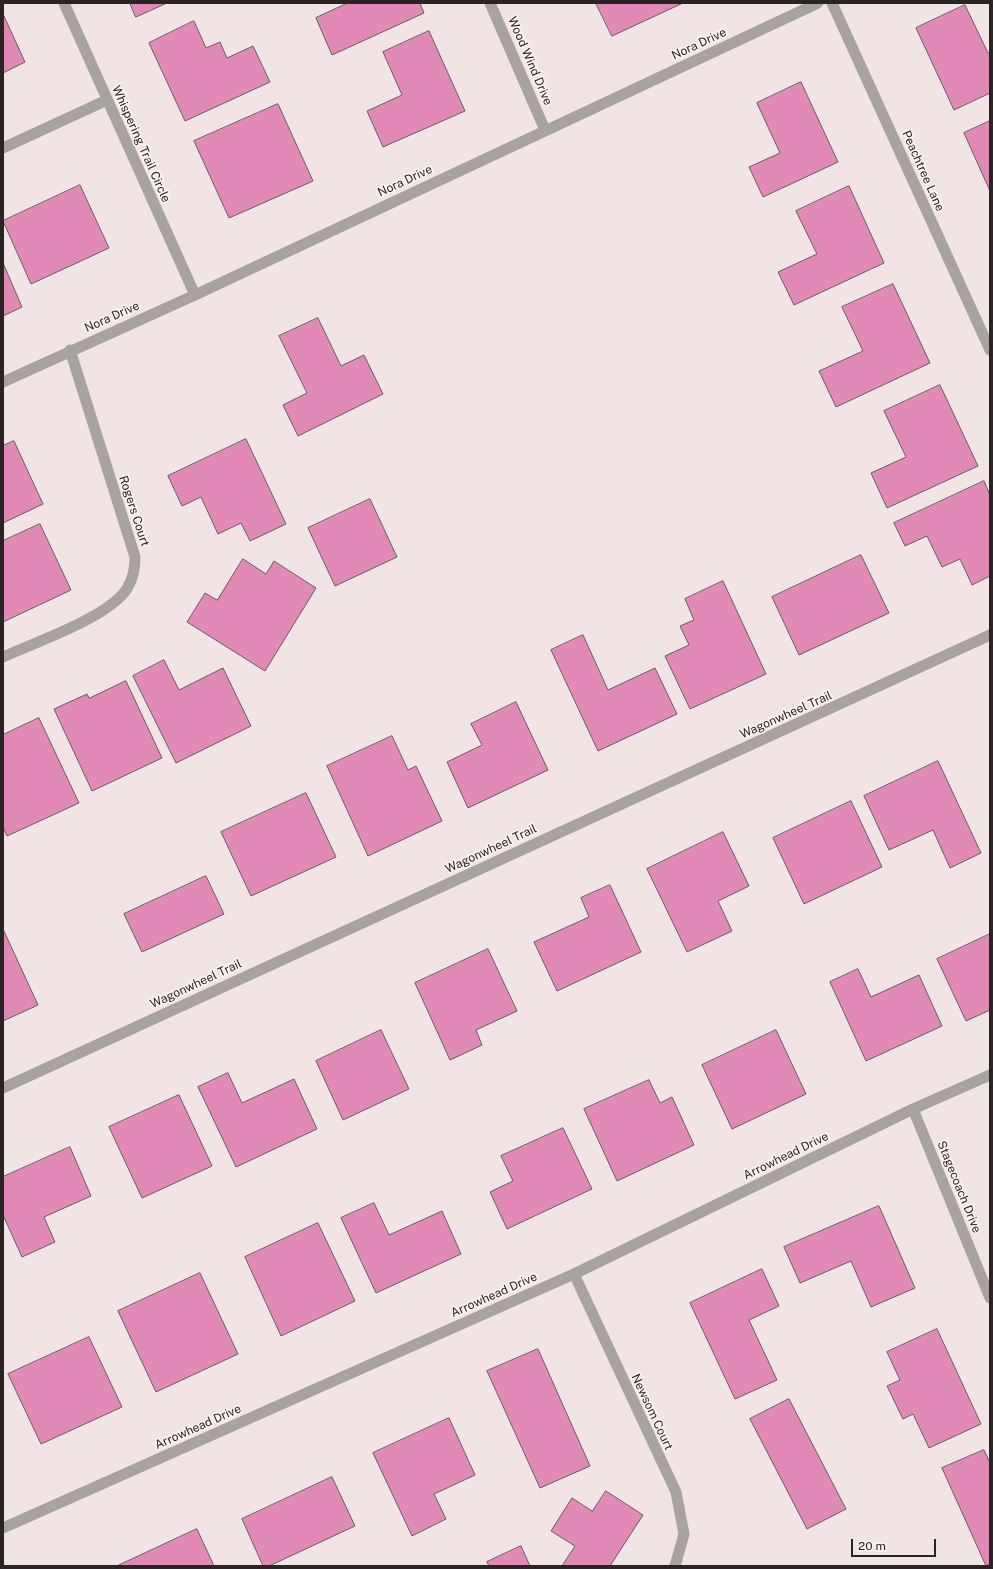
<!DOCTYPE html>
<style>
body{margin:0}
#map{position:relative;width:993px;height:1569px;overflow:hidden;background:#f0e4e4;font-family:"Public Sans",sans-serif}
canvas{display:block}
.frame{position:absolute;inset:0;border:4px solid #2a2525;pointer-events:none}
.scale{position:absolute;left:851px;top:1539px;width:85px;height:18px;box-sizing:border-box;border:2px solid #2a2525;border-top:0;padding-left:5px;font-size:12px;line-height:14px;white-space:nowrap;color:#2a2525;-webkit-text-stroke:3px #fdf1f1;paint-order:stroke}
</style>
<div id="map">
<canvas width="993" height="1569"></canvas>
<div class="frame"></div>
<div class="scale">20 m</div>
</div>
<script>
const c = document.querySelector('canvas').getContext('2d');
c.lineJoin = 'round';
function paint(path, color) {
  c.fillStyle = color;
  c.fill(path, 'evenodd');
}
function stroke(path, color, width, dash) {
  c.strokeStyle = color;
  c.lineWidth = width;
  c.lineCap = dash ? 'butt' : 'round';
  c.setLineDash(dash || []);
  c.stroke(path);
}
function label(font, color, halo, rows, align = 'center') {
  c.font = font + ' "Public Sans",sans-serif';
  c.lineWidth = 3.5;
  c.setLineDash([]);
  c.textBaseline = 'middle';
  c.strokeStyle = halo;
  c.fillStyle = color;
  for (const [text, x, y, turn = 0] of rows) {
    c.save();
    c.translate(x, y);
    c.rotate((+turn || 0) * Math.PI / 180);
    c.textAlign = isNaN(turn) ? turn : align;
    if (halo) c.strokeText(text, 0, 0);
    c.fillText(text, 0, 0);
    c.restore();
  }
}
const building = new Path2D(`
 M130,3H167L136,17Z
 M348,3H420L424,13L332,55L316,18Z
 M596,3H683L612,36Z
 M965,5L988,53L990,52V93L954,110L916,28Z
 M3,14L25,62L3,73Z
 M194,21L206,48L220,42L227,58L253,46L270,82L185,121L149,43Z
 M429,31L465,111L383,147L367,111L402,95L383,52Z
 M801,82L838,162L763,197L749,167L780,153L757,103Z
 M278,104L313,181L229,218L194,141Z
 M990,121V191L964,133Z
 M80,185L109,248L31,284L3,221Z
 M849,186L884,263L794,305L778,272L817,254L796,211Z
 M3,263L22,307L3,316Z
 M893,284L930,363L836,407L819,371L863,351L842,307Z
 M318,318L341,366L364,355L383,394L298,436L283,405L307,393L279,336Z
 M940,385L978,466L887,508L871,473L906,457L884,411Z
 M246,439L286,524L250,541L241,523L218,534L201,497L182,506L168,476Z
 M14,441L43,504L3,523V446Z
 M984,481L990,495V576L972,585L960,559L942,567L927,536L905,546L894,523Z
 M370,499L397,557L335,586L308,528Z
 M40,524L71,590L3,622V541Z
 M861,555L889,613L799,655L772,597Z
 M243,559L266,574L274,561L316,588L265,671L187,622L205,593L217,600Z
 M723,581L766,674L690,709L665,656L689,645L680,626L694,620L685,599Z
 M583,635L608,690L655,668L677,714L598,751L551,650Z
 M164,660L179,690L223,668L251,726L176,763L133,676Z
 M126,681L162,758L92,791L54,709L87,694L89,698Z
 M516,702L548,770L468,808L447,762L482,745L471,724Z
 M39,718L79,803L7,836L3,827V735Z
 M392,736L408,770L416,766L442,821L368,856L327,766Z
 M938,761L981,853L950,868L933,830L889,850L864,796Z
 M306,793L336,857L251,896L221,832Z
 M851,801L882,867L804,904L773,838Z
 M723,832L749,886L718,901L732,931L687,952L647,869Z
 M206,876L224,914L142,952L124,914Z
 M610,885L641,952L557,991L534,942L589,917L581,898Z
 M3,929L38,1005L3,1021Z
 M990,934V1010L966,1021L937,959Z
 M488,949L517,1011L476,1030L482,1045L450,1060L415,983Z
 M858,969L871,997L919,975L942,1026L866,1061L830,982Z
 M381,1030L409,1089L343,1120L316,1061Z
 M776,1030L806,1094L732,1129L702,1065Z
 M228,1073L242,1103L294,1079L317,1129L236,1167L198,1087Z
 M649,1080L660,1103L672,1097L694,1145L617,1181L584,1109Z
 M179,1095L212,1166L142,1198L109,1127Z
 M563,1128L592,1189L507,1229L490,1192L513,1181L501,1156Z
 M70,1147L91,1196L44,1217L55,1242L22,1257L3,1215V1177Z
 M374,1203L389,1235L442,1211L461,1254L376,1293L341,1218Z
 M879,1206L915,1288L871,1307L851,1261L800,1283L784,1247Z
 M318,1223L355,1301L281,1336L245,1257Z
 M762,1269L779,1306L749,1320L777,1380L735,1399L690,1303Z
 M200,1273L238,1354L156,1392L118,1311Z
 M937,1329L981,1424L929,1448L913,1414L903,1419L887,1386L900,1380L887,1352Z
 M89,1337L122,1407L41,1444L8,1374Z
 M538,1349L590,1466L540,1488L487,1371Z
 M789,1399L846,1509L807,1529L750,1419Z
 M449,1418L475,1475L434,1494L446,1519L412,1536L373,1453Z
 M984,1450L990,1463V1564L986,1566L942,1468Z
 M332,1477L355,1526L269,1566H263L242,1519Z
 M606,1491L643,1515L610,1566H562L575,1546L551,1531L572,1498L592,1511Z
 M197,1529L214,1566H117Z
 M521,1546L530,1566H489L487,1562Z`);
paint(building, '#e18ab8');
stroke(building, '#665d61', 1);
stroke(new Path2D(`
 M64,3L195,295
 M490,3L545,130
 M832,3L990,350
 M3,148L107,100
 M3,657C36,642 97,621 121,596C131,586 135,571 135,557L70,350
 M3,1088L990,635
 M913,1109L990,1298
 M574,1274L676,1492L684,1534L675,1566
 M3,1528L574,1274L913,1109L990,1075`), '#a7a3a1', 11);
stroke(new Path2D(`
 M3,382L195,295L818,3`), '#a7a3a1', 11);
label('12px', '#2a2525', '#fdf1f1', [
 ["Nora Drive",699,44,-25],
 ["Wood Wind Drive",530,61,67],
 ["Whispering Trail Circle",141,144,66],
 ["Peachtree Lane",923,171,66],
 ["Nora Drive",405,181,-25],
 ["Nora Drive",112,317,-24],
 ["Rogers Court",134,511,72],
 ["Wagonwheel Trail",786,715,-24],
 ["Wagonwheel Trail",491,849,-25],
 ["Wagonwheel Trail",196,984,-25],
 ["Arrowhead Drive",786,1156,-26],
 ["Stagecoach Drive",959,1187,68],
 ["Arrowhead Drive",494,1295,-24],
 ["Newsom Court",652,1412,65],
 ["Arrowhead Drive",198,1427,-24]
]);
</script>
